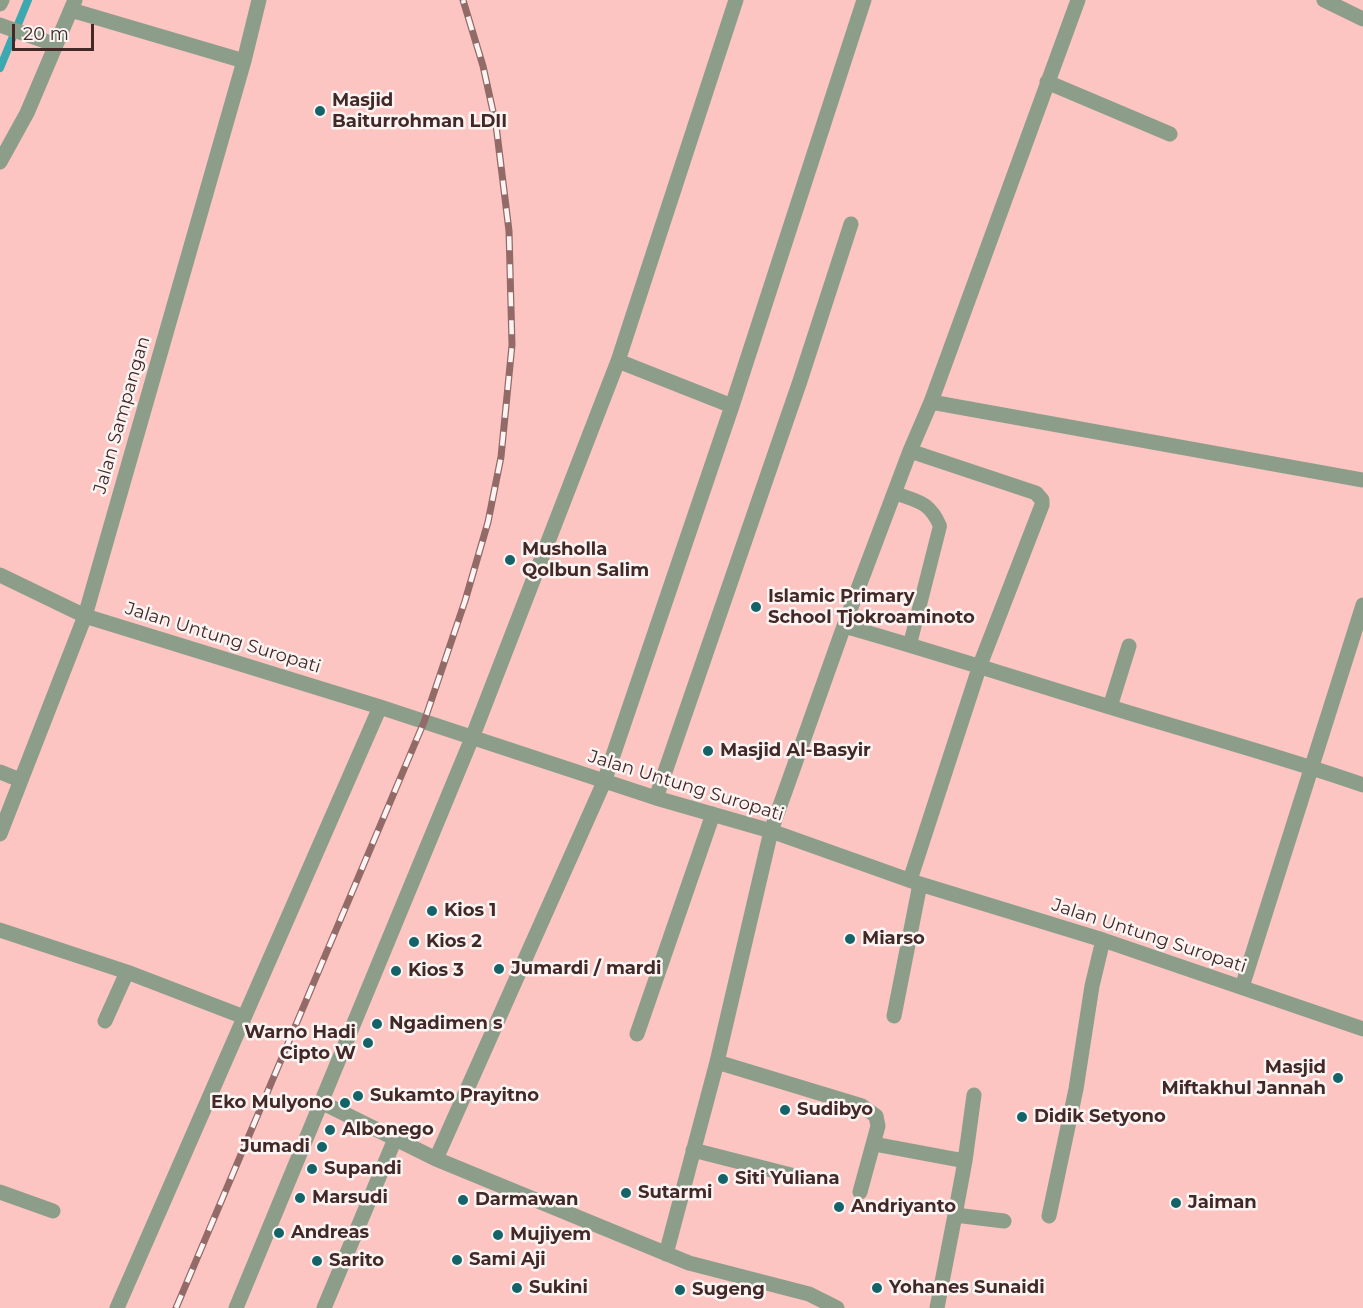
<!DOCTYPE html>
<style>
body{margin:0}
#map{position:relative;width:1363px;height:1308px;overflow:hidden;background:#fcc5c2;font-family:Montserrat,sans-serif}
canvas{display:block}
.scale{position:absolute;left:12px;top:24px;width:82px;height:27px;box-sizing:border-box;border:3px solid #422827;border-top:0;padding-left:8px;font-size:18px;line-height:21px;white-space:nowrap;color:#422827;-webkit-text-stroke:4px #fbf4f3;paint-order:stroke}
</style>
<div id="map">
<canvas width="1363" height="1308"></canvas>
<div class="scale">20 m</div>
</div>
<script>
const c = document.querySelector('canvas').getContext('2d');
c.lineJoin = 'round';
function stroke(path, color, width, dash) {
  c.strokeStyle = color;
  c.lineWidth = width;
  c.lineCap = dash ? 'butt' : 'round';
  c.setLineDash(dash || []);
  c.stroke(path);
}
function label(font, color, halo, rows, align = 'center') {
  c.font = font + ' Montserrat,sans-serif';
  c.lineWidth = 5;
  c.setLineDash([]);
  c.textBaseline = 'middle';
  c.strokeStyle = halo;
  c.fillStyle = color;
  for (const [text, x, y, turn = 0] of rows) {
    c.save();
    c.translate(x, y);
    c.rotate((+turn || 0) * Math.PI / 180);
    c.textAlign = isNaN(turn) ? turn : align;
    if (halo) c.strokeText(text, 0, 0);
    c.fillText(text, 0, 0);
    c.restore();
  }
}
stroke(new Path2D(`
 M0,68L28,0`), '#3ca8b0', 8);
stroke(new Path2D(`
 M895,493C918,502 929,501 940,526L910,644`), '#8c9e8a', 14);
stroke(new Path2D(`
 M1324,0L1363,19
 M0,4L2,0
 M71,10L244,61
 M0,25L56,45
 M1047,82L1170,134
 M0,162L27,113L75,0
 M618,361L732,406
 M931,402L1363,480
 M910,451L1036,493L1042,500V505L980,665L910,880
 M0,575L85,616L380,707L656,798L771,831L920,884L1103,940L1363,1029
 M844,626C933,651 1021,680 1110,707C1194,733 1280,756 1363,785
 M1110,707L1129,646
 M0,772L20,780
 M656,798L800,381L851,224
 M0,834L85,616L244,61L259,0
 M0,930L127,972L244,1017
 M1242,987L1363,605
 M894,1016L920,884
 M105,1021L127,972
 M637,1034L713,814
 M717,1062L862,1106L876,1116L878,1126L860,1192
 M321,1102L436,1159L689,1263L809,1294L837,1308
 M874,1144L965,1161L955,1215L1004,1221
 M693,1150L791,1175
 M436,1159L604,782L732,406L864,0
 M965,1161L974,1095
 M0,1192L53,1211
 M1049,1216L1076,1089L1092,986L1103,940
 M666,1254L717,1062L771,831L844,626L910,451L931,402L1078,0
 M117,1308L380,707
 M236,1308L472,738L618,361L736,0
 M324,1308L395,1139
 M937,1308L955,1215`), '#8c9e8a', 15);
const rail = new Path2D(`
 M176,1308L424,722L465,601L488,522L501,457L512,345L509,231L496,125L483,66L463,0`);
stroke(rail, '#926b69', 7);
stroke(rail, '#fbf4f3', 4.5, [14]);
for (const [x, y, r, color] of [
 [320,111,6,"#146369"],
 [510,560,6,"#146369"],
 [756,607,6,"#146369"],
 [708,751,6,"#146369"],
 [432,911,6,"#146369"],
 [850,939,6,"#146369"],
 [414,942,6,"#146369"],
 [499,969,6,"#146369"],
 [396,971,6,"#146369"],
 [377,1024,6,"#146369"],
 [368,1043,6,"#146369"],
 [1338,1078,6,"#146369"],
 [358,1096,6,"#146369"],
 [345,1103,6,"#146369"],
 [785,1110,6,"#146369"],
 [1022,1117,6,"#146369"],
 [330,1130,6,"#146369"],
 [322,1147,6,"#146369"],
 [312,1169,6,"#146369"],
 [723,1179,6,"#146369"],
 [626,1193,6,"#146369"],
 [300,1198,6,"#146369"],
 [463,1200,6,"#146369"],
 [1176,1203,6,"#146369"],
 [839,1207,6,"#146369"],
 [279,1233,6,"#146369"],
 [498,1235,6,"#146369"],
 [457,1260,6,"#146369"],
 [317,1261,6,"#146369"],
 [517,1288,6,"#146369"],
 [877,1288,6,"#146369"],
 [680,1290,6,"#146369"]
]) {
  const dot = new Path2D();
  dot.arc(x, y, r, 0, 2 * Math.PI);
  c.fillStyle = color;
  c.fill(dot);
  stroke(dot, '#fbf4f3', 2);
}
label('bold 18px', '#422827', '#fbf4f3', [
 ["Masjid",332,101],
 ["Baiturrohman LDII",332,122],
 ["Musholla",522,550],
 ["Qolbun Salim",522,571],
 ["Islamic Primary",768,597],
 ["School Tjokroaminoto",768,618],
 ["Masjid Al-Basyir",720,751],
 ["Kios 1",444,911],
 ["Miarso",862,939],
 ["Kios 2",426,942],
 ["Jumardi / mardi",511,969],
 ["Kios 3",408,971],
 ["Ngadimen s",389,1024],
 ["Warno Hadi",356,1033,"right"],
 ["Cipto W",356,1054,"right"],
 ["Masjid",1326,1068,"right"],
 ["Miftakhul Jannah",1326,1089,"right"],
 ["Sukamto Prayitno",370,1096],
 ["Eko Mulyono",333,1103,"right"],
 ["Sudibyo",797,1110],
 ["Didik Setyono",1034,1117],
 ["Albonego",342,1130],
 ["Jumadi",310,1147,"right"],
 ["Supandi",324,1169],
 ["Siti Yuliana",735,1179],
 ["Sutarmi",638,1193],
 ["Marsudi",312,1198],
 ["Darmawan",475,1200],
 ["Jaiman",1188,1203],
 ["Andriyanto",851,1207],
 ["Andreas",291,1233],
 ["Mujiyem",510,1235],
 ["Sami Aji",469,1260],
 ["Sarito",329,1261],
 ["Sukini",529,1288],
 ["Yohanes Sunaidi",889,1288],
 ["Sugeng",692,1290]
], 'left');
label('18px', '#422827', '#fbf4f3', [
 ["Jalan Sampangan",122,415,-74],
 ["Jalan Untung Suropati",223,638,17],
 ["Jalan Untung Suropati",686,786,17],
 ["Jalan Untung Suropati",1149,936,18]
]);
</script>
